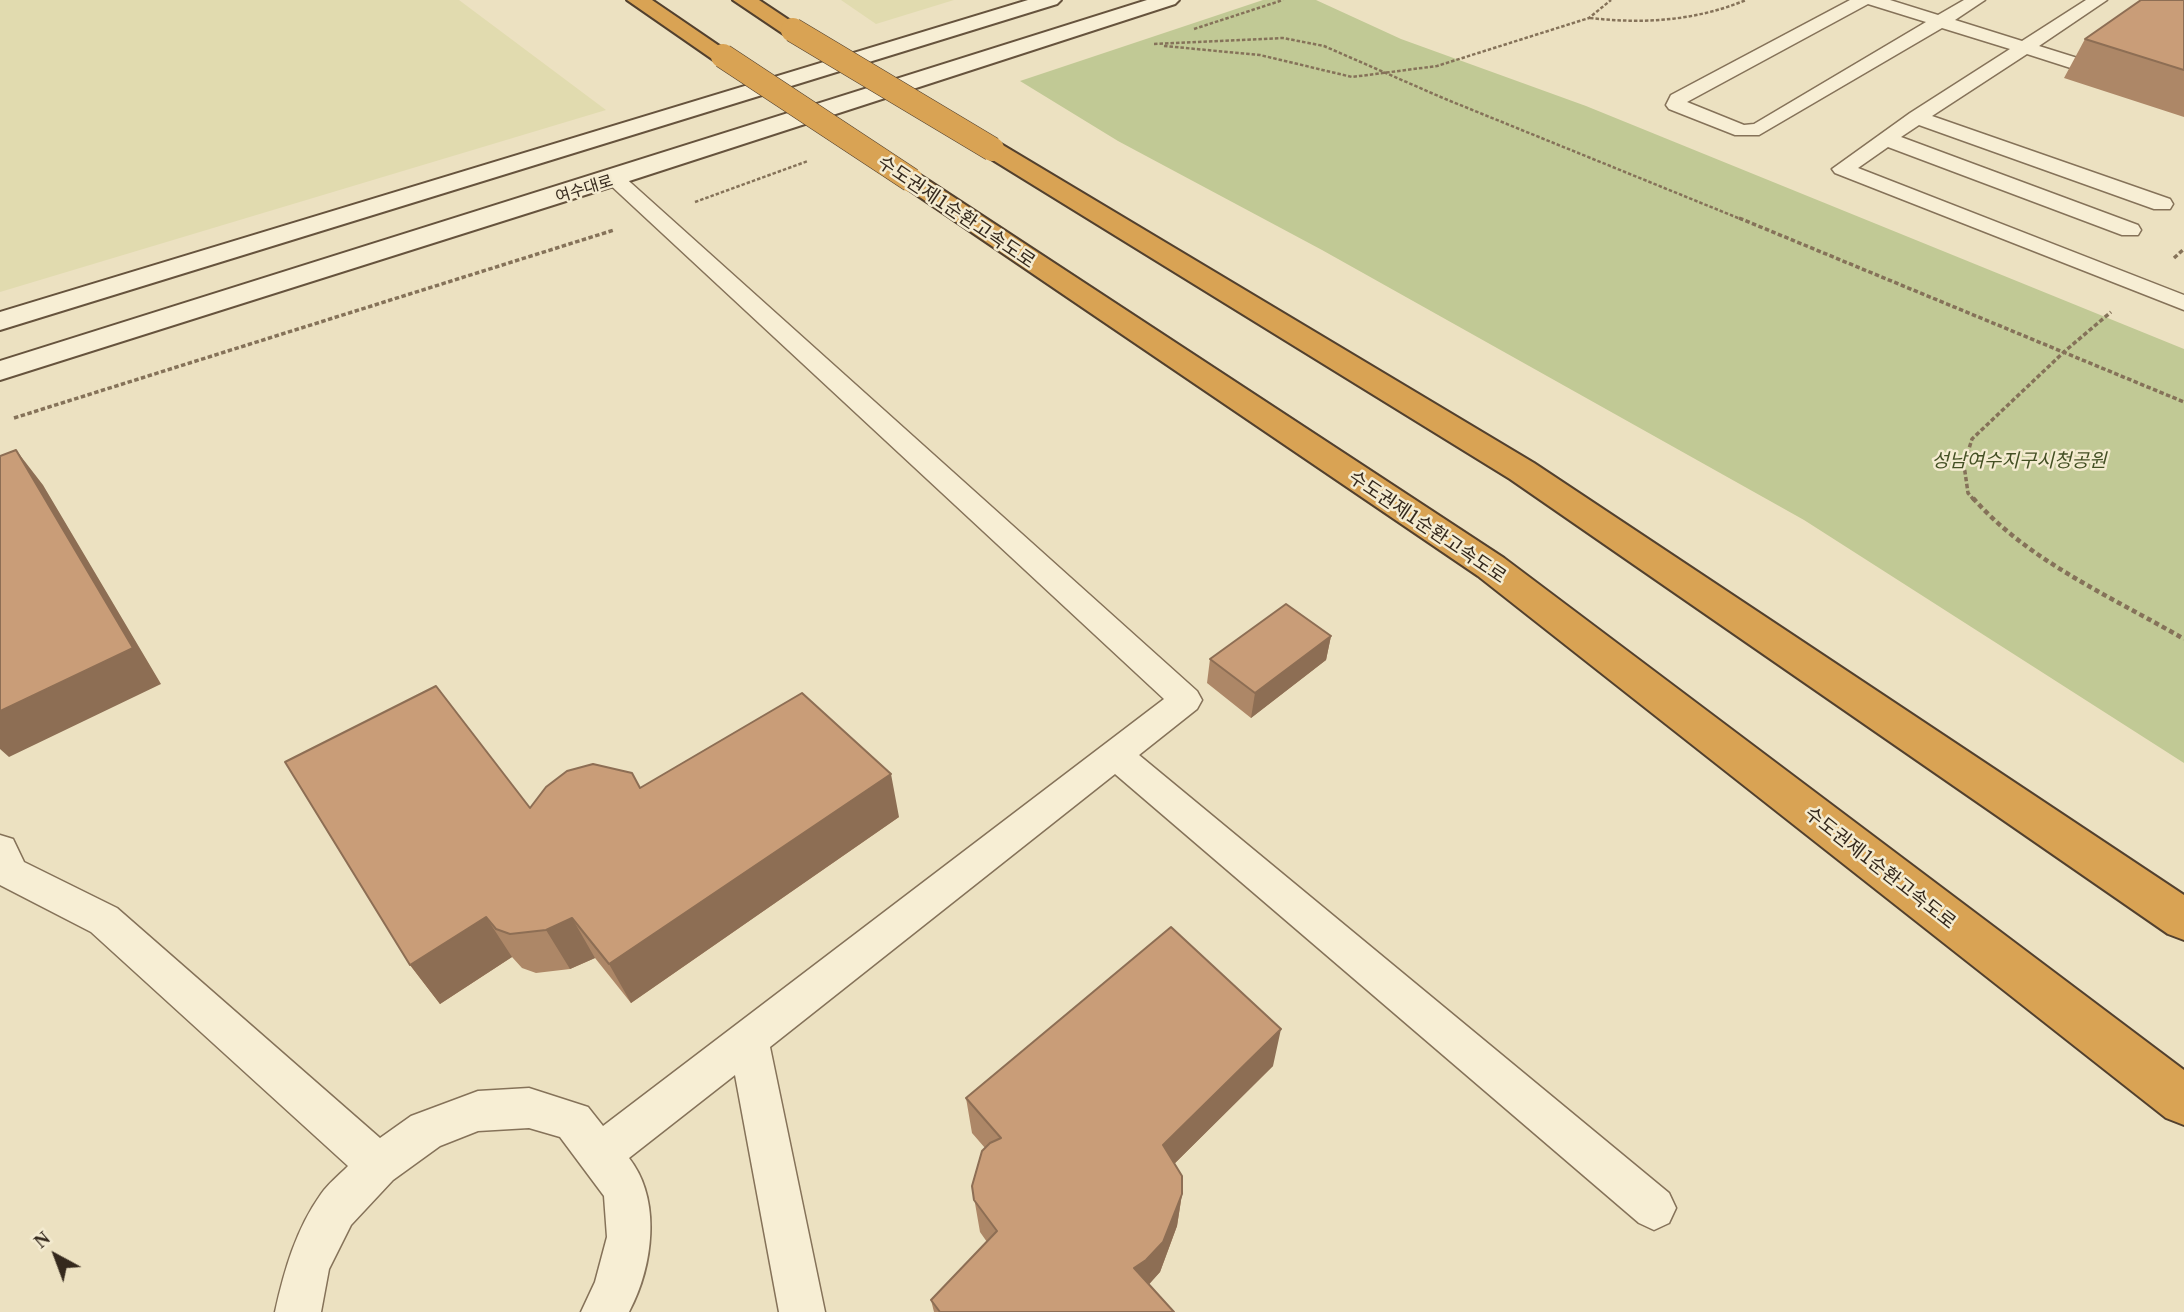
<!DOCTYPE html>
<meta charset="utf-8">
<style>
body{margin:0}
#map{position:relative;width:2184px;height:1312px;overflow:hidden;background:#ece1c1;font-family:Georgia,serif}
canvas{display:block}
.north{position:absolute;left:21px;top:1221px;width:70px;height:70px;-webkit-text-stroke:5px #f4ebd0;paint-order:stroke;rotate:319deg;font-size:19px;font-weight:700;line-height:28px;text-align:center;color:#35291d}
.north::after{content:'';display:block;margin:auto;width:24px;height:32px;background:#35291d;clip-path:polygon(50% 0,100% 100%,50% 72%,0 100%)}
</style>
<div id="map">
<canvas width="2184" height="1312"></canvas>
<div class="north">N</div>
</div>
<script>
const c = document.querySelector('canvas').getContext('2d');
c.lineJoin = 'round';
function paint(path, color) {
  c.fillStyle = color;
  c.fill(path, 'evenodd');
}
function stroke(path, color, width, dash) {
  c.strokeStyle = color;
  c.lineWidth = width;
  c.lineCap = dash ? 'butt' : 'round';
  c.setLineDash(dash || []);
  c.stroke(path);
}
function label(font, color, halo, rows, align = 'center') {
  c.font = font + ' Georgia,"Noto Sans KR",serif';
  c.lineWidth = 5;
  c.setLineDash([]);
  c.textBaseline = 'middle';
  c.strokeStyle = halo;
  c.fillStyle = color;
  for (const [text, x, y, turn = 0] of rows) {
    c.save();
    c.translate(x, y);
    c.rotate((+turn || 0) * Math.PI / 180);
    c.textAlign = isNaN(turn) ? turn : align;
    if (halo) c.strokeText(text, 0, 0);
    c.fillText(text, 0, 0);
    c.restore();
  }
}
paint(new Path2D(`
 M0,0H459L606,110L0,292Z
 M841,0H954L876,24Z`), '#e1dbaf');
paint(new Path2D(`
 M1263,0H1316L1401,39L1586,106L2184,349V763L1804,520L1322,250L1118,141L1020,81Z`), '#c1c995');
const service = new Path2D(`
 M1850,0H1890L1938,15L1964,0H1985L1955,20L2022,41L2086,0H2107L2039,46L2087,61L2089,65L2087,69L2080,71L2027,54L1932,116L2170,199L2173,204L2170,209H2154L1919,125L1901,137L2138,225L2141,230L2138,235H2122L1888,147L1858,168L2184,295V310L1835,173L1832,169L1910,113L2010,49L1942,28L1759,135H1735L1669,109L1666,105L1671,95ZM1868,4L1926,22L1754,124L1744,125L1687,102Z
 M614,172L621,174L1197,691L1202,700L1197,709L1139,755L1669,1193L1676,1208L1669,1223L1654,1230L1639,1223L1115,774L770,1047L825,1312H779L735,1075L629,1158C662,1200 653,1267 629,1312H581L595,1282L607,1237L604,1196L560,1137L529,1128L478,1131L440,1146L393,1180L351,1225L329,1269L321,1312H275C284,1271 296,1229 321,1194C328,1184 339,1175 348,1166L91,932L0,885V835L13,839L24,862L117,908L380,1138L411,1116L478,1091L529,1088L588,1107L603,1126L1164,699L607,182L603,178L607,174Z`);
const secondary = new Path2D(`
 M1028,0H1061L1057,4L0,330V312Z
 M1147,0H1179L1175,4L623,183L0,380V361Z`);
const motorway = new Path2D(`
 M627,0H652L734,56L731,61H715Z
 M733,0H759L804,30L801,35H785Z
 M992,141L1001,144L1534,463L2184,895V940L2168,934L1510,479L983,154L979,149L983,144Z
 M911,172L920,175L1504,558L2184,1070V1125L2166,1118L1478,576L902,185L898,180L902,175Z`);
stroke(service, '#857259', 3);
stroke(secondary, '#66533d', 4);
stroke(motorway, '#52402e', 4);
stroke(new Path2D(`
 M1590,18C1644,24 1695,21 1746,0
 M1194,29L1283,0
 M1154,44L1283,38L1324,46L1443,98L1743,220
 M1164,46L1260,55L1352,77L1437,66L1589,18L1611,0
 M695,202L808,161`), '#857259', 2.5, [3.5, 2]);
stroke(new Path2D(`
 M1739,218L2184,402
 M2174,258L2184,249
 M14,418L614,230
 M1974,500L1968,493L1964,465L1972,439L2065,351L2111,312`), '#857259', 3.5, [4.5, 2.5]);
stroke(new Path2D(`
 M1973,498C2028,561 2112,597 2184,639`), '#857259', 4.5, [5, 3.5]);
paint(service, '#f7eed4');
paint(secondary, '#f7eed4');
paint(motorway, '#d9a354');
const motorwayBridge = new Path2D(`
 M793,30L992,149
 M723,56L911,180`);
stroke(motorwayBridge, '#52402e', 25, []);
stroke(motorwayBridge, '#d9a354', 24);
paint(new Path2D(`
 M2184,0V117L2064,78L2085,39Z
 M1331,636L1326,660L1251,718L1207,683L1210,659Z
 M640,788L899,817L631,1003L595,958L570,969L536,973L522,968L512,957L440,1004L410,965L530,808Z
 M1273,1066L1174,1164L1182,1194L1177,1226L1160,1272L1149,1284L1174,1312H934L931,1300L987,1242L980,1232L972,1186L985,1148L972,1133L966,1098Z`), '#ad8767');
paint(new Path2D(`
 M16,450L43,485L161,684L9,757L0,749V711Z
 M1331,636L1326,660L1251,718L1255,693Z
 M891,774L899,817L631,1003L609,964Z
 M486,917L512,957L440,1004L410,965Z
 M572,918L595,958L570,969L546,930Z
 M1281,1029L1273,1066L1159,1179L1163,1145Z
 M1182,1194L1177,1226L1160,1272L1144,1290L1134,1268Z`), '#8d6e54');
const building = new Path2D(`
 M2141,0H2184V70L2085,39Z
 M16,450L133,648L0,711V456Z
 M1286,604L1331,636L1255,693L1210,659Z
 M436,686L530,808L546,787L567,771L593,764L632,773L640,788L802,693L891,774L609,964L572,918L546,930L510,934L496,929L486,917L410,965L285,762Z
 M1171,927L1281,1029L1163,1145L1182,1176V1194L1163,1242L1146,1260L1134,1268L1174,1312H940L931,1300L997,1231L974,1200L972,1186L982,1151L990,1143L1001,1138L966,1098Z`);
paint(building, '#c99d78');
stroke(building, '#8d6e54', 2);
label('16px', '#35291d', '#f4ebd0', [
 ["여수대로",584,188,-17]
]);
label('19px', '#35291d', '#f4ebd0', [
 ["수도권제1순환고속도로",957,211,34],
 ["수도권제1순환고속도로",1428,526,34],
 ["수도권제1순환고속도로",1881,867,38]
]);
label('italic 19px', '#445024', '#f4ebd0', [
 ["성남여수지구시청공원",2019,460]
]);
</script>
